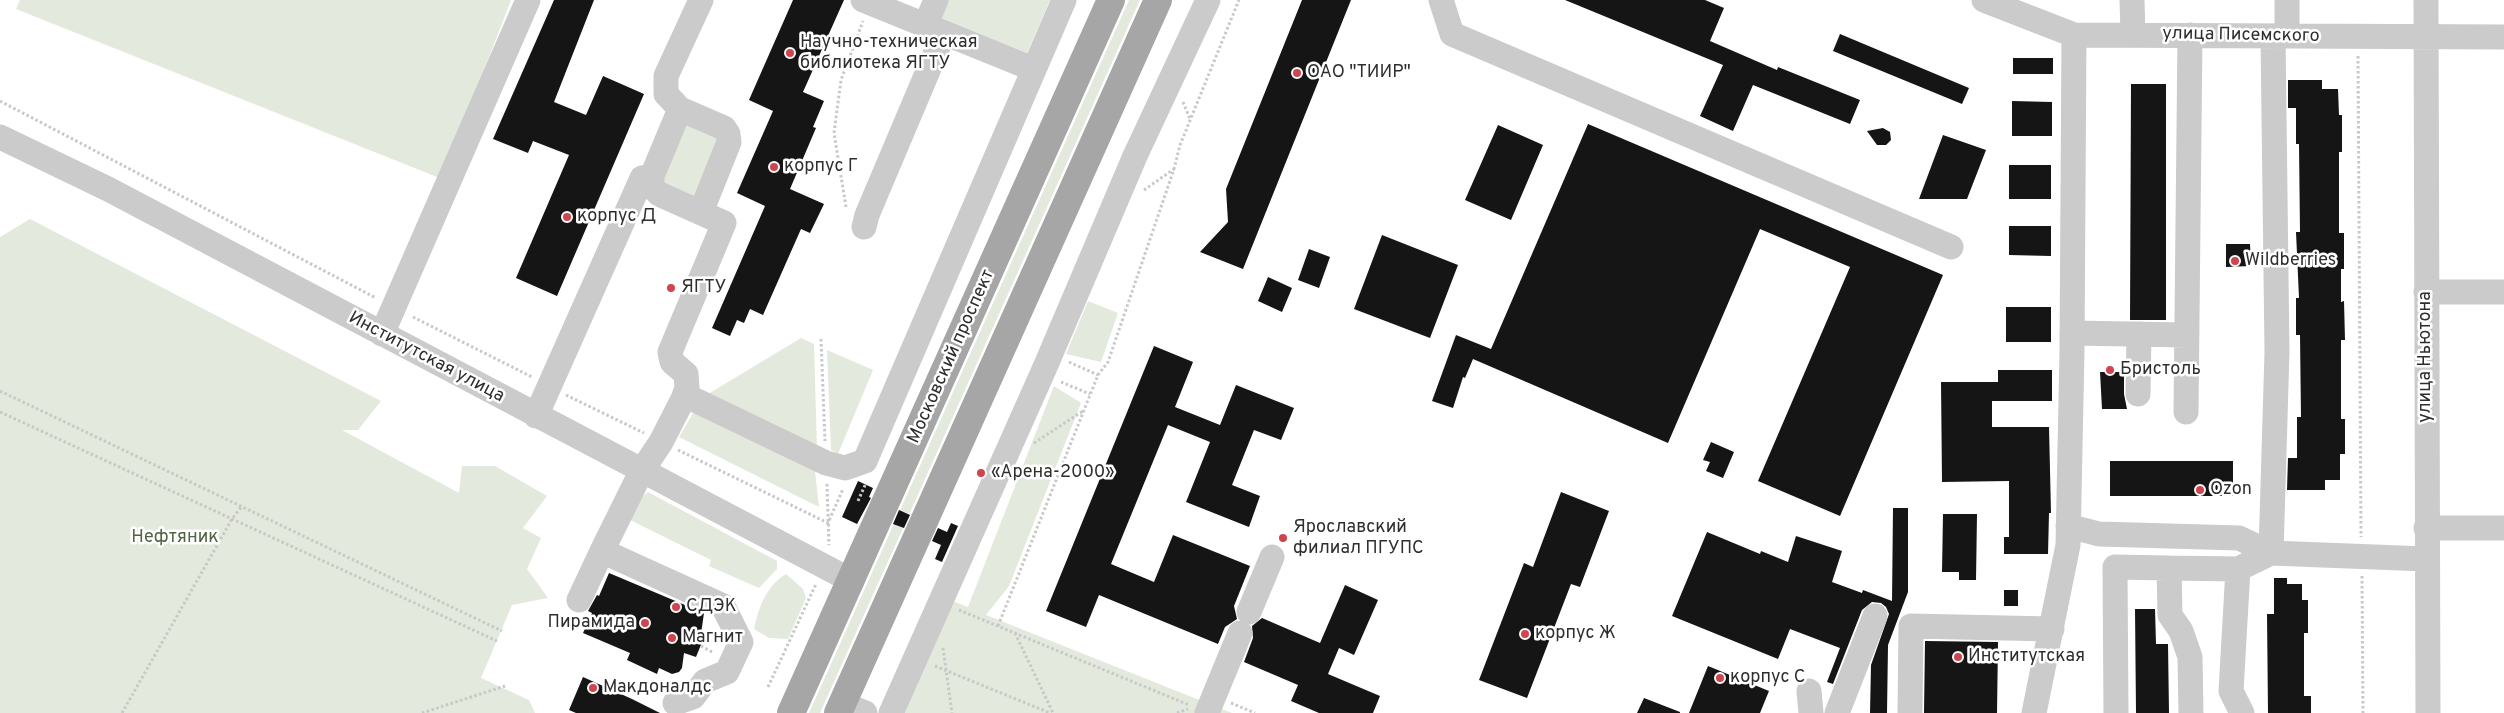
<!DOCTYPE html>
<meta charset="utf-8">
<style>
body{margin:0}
canvas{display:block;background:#fff}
</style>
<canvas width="2504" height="713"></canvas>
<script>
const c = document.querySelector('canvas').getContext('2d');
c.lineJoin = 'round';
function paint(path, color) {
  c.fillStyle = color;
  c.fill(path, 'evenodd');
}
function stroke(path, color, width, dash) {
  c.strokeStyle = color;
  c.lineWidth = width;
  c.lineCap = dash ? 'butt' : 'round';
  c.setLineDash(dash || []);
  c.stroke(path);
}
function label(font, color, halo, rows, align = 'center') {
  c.font = font + ' Overpass,sans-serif';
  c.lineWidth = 5;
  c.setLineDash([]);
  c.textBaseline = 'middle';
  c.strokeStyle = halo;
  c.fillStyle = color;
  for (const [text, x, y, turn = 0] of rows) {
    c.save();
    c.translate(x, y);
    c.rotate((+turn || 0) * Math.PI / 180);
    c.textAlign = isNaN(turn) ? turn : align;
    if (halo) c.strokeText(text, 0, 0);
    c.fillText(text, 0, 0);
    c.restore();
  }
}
paint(new Path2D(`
 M20,0H511L442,179L16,9Z
 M947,0H1050L1027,53L939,19Z
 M1129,0H1140L820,713H809Z
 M683,120L717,138L697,197L663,188L661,175Z
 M30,219L381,401L358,430H342L459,493L462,466H495L547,496L523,528L541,538L527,569L548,598L512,605L481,678L529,700L535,713H0V237Z
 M1088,301L1118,313L1101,362L1066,354Z
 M801,338L814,344L817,450L708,394Z
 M827,350L873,370L838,454L831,450Z
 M1054,386L1081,403L1009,586L986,615L1232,713H902L950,600L968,607Z
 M695,410L815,471L819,507L679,437Z
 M648,492L777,561V569L759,588L709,566L711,560L628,519L634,503Z
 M786,574L803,589L806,598L788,639L769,638L754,629C759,607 766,586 786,574Z`), '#e4e9dd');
paint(new Path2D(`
 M554,0H594L554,102L586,115L603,76L644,94L557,296L516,278L569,155L533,141L528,153L493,139Z
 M793,0H844L803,92L824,101L813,127L816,128L790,189L824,204L810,233L801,229L763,315L750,309L744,323L737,320L730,336L712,328L765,206L737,193L773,111L749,100Z
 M1302,0H1351L1243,269L1200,252L1228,222L1226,189Z
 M1565,0H1705L1724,8L1710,41L1777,70L1778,67L1860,100L1850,124L1753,85L1733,131L1700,116L1723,65Z
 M1840,34L1969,88L1962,104L1833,51Z
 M2013,58H2053V74H2013Z
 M2288,80H2322V89H2338L2339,115H2342V152H2339V233H2344V269H2341V302L2344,301L2345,340H2341V419H2345V454H2340V480H2325V490H2287L2288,458H2297V417H2301L2300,335H2296V298H2299L2296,232H2300L2299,144H2296V108H2288Z
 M2131,84H2166V320H2130Z
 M2012,101L2052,102V136H2012Z
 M1588,124L1943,275L1840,516L1758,481L1850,267L1760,229L1668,443L1473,359L1465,378L1463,377L1453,408L1432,401L1456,335L1491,349Z
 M1498,125L1543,145L1511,220L1465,200Z
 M1883,128L1890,132L1891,140L1886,145H1877L1867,131Z
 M1943,135L1986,150L1967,199H1919Z
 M2009,165H2051V199H2009Z
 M2009,226H2051V256L2009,255Z
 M1382,235L1458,265L1430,338L1354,309Z
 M2226,244H2250L2251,266L2226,267Z
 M1309,249L1330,257L1319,288L1298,280Z
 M1268,277L1292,288L1282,312L1258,301Z
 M2006,307H2051V342H2006Z
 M1154,346L1193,362L1175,407L1220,425L1236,385L1294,408L1281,440L1254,430L1232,485L1260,496L1249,527L1186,502L1210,442L1168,425L1111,564L1154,582L1173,535L1250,566L1234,606L1237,619L1225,627L1218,644L1099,595L1086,627L1046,611Z
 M1998,370H2052V401H1992V427H2049L2051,513H2049L2048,554H2004V537H2009V481L1942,482L1941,382H1998Z
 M2100,372H2124V394L2127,409H2102Z
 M1711,442L1734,452L1723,478L1706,471L1710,462L1703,460Z
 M2110,461H2233V496H2110Z
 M858,481L873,488L869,497L871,498L857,524L842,517Z
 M1561,492L1609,511L1580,587L1571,584L1527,698L1479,680L1524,563L1533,567Z
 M1893,508H1908V592L1888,645L1887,713H1870L1871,665L1889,614L1886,607L1881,603L1872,602L1862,610L1833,684L1827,682L1840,648L1790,629L1778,659L1672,616L1707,532L1760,554L1761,551L1788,562L1796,536L1842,551L1832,582L1862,593L1863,590L1892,601Z
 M899,510L910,515L904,528L893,524Z
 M1943,514H1977L1976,580H1959V572H1942Z
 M951,523L958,526L942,562L935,559L941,545L932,541L938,528L947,532Z
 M609,573L704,613L701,634L705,635L696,657L684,653L682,668L679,672L672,674L659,668L657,674L627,660L630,653L583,633L592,613L588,611L597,595L599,596Z
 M2274,578H2287V584H2302V600H2308V633H2304V696H2311V713H2268L2267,614H2274Z
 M1345,585L1378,600L1354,655L1339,648L1328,674L1380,696L1373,713H1319L1291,701L1298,685L1244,662L1253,638L1252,626L1262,618L1320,643Z
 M2004,590H2018V606H2004Z
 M2135,609H2155L2156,644H2168L2169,713H2136Z
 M1925,641L1998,642L1997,713H1924Z
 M1708,666L1769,691L1760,713H1689Z
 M583,677L632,699L660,713H576L569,710Z
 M1644,698L1680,712V713H1637Z`), '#151515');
stroke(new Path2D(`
 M2358,56L2361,537
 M0,101L376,298
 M1183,102L1190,119
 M1144,190L1174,169
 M846,207L834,133L841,80L863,21
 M413,317L532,377
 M821,339L825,441
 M1069,362L1098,375
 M1061,382L1090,394
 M0,391L502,631
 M566,395L644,433
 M0,412L497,641
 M1034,443L1083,411
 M678,450L828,523L843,489
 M827,484L829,545
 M858,501L866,483
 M2362,576L2363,713
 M959,610L1189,705
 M998,626L1098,375L1108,362L1174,169L1180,145L1239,0
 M1015,633L1053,713
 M701,646L714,653
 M943,648L952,713
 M935,666L1050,713
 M768,687L816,584
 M1231,703L1255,713
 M122,713L232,519L242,506
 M422,713L505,686
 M1177,713L1188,709`), '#c8c8c8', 3, [2.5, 2.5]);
stroke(new Path2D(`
 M863,0L1033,69
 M1441,0L1452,34L1951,247
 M1984,0L2074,35L2504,37
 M2132,0L2133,35
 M2287,0V36
 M2426,0L2428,713
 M925,26L936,0
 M680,109L724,128L728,134L729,142L701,212
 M0,137L108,189L852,581
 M864,227L867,215L944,33
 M2426,292H2504
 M382,334L528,0
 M2072,348V333L2187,335
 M2138,394L2139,334
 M683,399L687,388L686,374L672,362L670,352L724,223L659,194L652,187V176L680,109L666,94V76L701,0
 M2186,412L2190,35
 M536,416L642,178L652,176
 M2068,526L2099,534L2239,538L2271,553L2426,559
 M2426,528H2504
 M2169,568L2238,569
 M579,600L602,551
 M1249,612L1272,557
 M1809,691L1811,713
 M675,703L693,697L705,681L727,672L741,642L723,606L602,551L641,472L661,442L683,399L695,400L826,463L845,468L865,461L1064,0
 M842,704L865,713
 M891,713L1046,365L1135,156L1208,0
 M1207,713L1240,633
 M1837,713L1875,616
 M1910,713L1911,626L2052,629
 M2034,713L2068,545L2072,351L2074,35
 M2116,713L2115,567L2169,568L2170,615L2181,631L2190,657L2191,713
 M2242,713L2231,691L2238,569L2271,553L2277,352L2273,36`), '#cbcbcb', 25);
stroke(new Path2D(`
 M791,713L1111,0
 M838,713L1158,0`), '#a6a6a6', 28);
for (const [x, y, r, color] of [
 [790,53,5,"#cf454f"],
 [1297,73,5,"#cf454f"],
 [774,167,5,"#cf454f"],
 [567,217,5,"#cf454f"],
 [2235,261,5,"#cf454f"],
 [671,288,5,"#cf454f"],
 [2110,370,5,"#cf454f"],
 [981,473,5,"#cf454f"],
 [2200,490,5,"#cf454f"],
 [1283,538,5,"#cf454f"],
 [676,607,5,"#cf454f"],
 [645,623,5,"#cf454f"],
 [1525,634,5,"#cf454f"],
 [672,638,5,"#cf454f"],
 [1958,657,5,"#cf454f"],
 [1720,678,5,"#cf454f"],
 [593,688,5,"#cf454f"]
]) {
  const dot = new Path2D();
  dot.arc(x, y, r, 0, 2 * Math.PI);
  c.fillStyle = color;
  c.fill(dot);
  stroke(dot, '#fff', 2);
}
label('18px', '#2e2e2e', '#fff', [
 ["улица Писемского",2241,36,1],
 ["Московский проспект",952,357,-66],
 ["улица Ньютона",2426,357,-90],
 ["Институтская улица",426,358,28]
]);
label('18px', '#2e2e2e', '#fff', [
 ["Научно-техническая",800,43],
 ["библиотека ЯГТУ",800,64],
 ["ОАО \"ТИИР\"",1307,73],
 ["корпус Г",784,167],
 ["корпус Д",577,217],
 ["Wildberries",2245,261],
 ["ЯГТУ",681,288],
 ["Бристоль",2120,370],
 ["«Арена-2000»",991,473],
 ["Ozon",2210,490],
 ["Ярославский",1293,528],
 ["филиал ПГУПС",1293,549],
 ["СДЭК",686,607],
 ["Пирамида",635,623,"right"],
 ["корпус Ж",1535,634],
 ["Магнит",682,638],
 ["Институтская",1968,657],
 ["корпус С",1730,678],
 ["Макдоналдс",603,688]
], 'left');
label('18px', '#516441', '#fff', [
 ["Нефтяник",175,538]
]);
</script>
